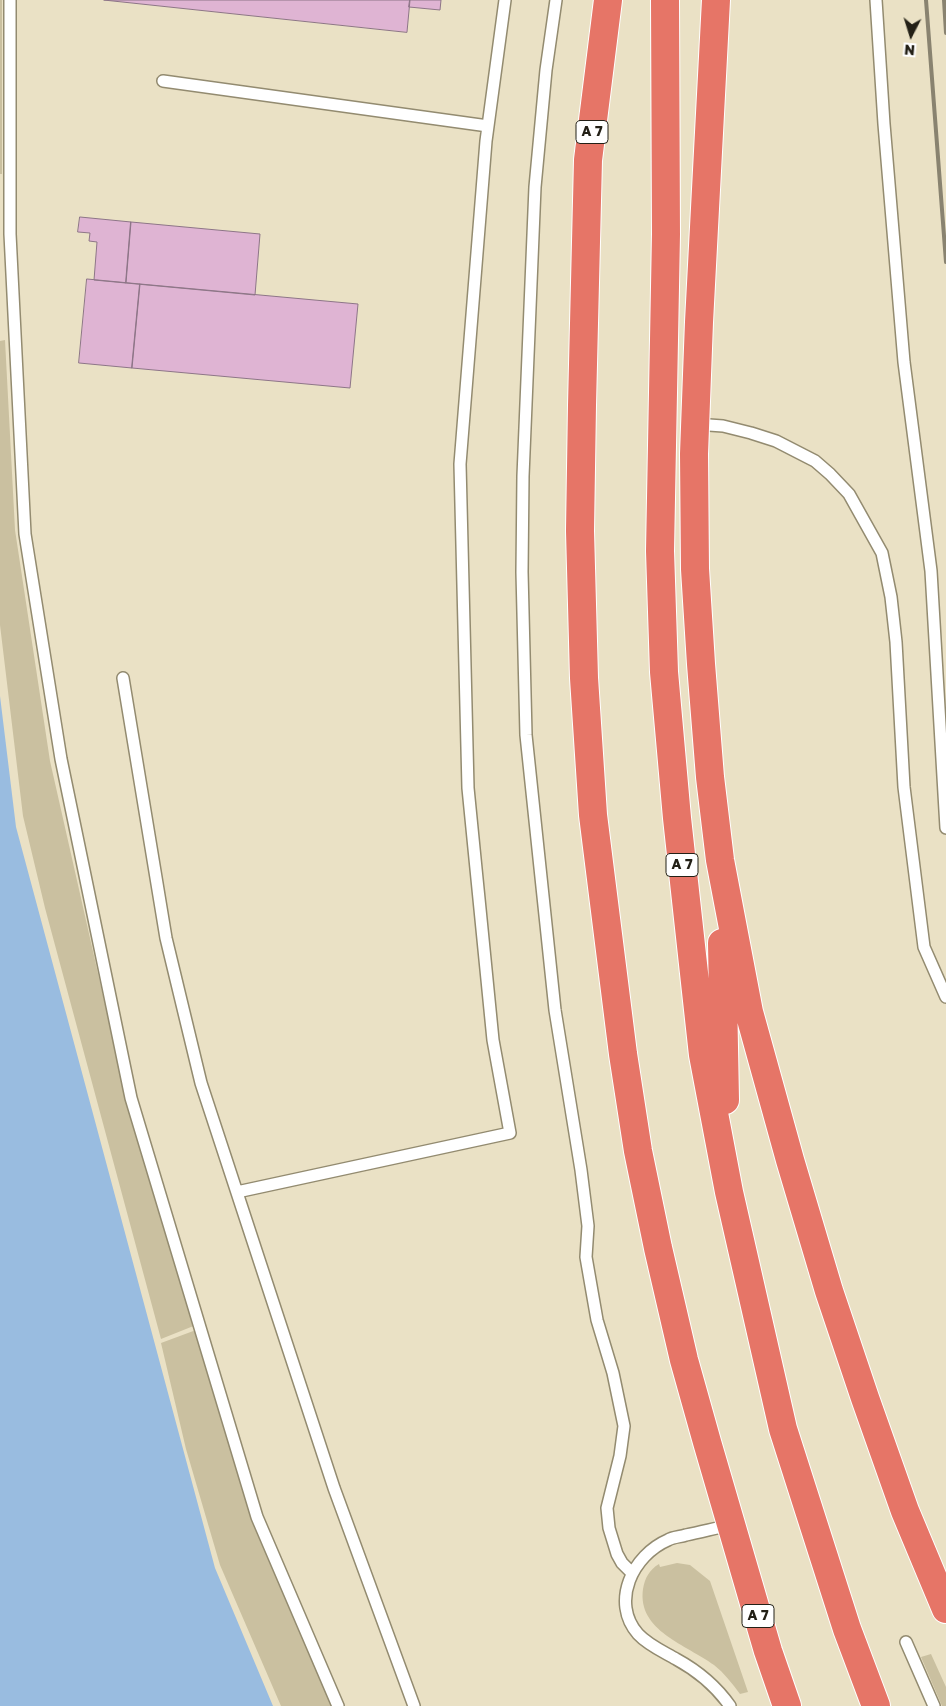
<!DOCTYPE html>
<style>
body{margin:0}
#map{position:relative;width:946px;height:1706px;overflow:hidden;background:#eae1c5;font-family:"Golos Text",sans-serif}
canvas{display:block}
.north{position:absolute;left:886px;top:10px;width:50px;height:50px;-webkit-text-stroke:4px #fff;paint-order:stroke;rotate:185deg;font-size:14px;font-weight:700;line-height:20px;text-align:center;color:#232016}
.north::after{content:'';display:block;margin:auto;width:18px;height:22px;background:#232016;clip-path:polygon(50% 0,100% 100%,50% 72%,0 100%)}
</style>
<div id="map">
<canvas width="946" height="1706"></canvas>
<div class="north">N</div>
</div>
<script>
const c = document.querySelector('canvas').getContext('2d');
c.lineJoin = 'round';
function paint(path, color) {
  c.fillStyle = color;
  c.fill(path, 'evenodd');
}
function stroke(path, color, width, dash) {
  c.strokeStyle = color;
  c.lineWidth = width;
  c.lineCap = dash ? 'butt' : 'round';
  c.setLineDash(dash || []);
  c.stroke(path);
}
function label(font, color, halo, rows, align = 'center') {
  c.font = font + ' "Golos Text",sans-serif';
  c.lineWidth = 4;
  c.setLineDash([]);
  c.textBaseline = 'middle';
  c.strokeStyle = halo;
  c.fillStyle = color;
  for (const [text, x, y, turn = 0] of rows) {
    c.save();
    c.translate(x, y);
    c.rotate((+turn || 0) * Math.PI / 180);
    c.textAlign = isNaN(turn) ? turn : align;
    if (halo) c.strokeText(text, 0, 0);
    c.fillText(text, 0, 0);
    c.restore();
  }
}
paint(new Path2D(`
 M0,0H2V174H0Z
 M5,340L15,530L50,761L111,1031L137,1135L196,1325L161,1339L45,908L23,816L0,625V341Z
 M196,1330L255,1524L331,1706H281L220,1565L186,1449L161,1343Z
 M677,1563L690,1565L710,1581L748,1692L740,1694C732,1683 724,1673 714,1665C687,1645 637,1631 643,1589C645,1578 649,1570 659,1564L660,1567Z
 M931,1654L946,1687V1706H942L921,1657Z`), '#cac0a0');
paint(new Path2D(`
 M0,696L16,827L215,1568L273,1706H0Z`), '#99bce0');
const building = new Path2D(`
 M104,0H410L407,32Z
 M410,0H441L440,10L409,7Z
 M80,217L131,222L126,283L94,280L97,242L89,241L90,233L78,232Z
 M131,222L260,234L255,295L126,283Z
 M87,279L140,284L132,368L79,363Z
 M140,284L358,304L350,388L132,368Z`);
paint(building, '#dfb4d3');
stroke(building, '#8d7587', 1);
const service = new Path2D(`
 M10,0V234L25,534L61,759L131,1098L257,1517L338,1706
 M556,0L546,70L535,187L523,476L522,572L526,735L555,1010L581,1170L588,1226L586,1257L597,1320L613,1373L624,1426L620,1456L607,1508L609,1528L617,1554L622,1563L632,1573
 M876,0L884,124L904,362L931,571L946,828
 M163,81L488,126
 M695,424L723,426L751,433L776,441L815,461L830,474L849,494L882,553L891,597L896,642L904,787L924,947L946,997
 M123,678L166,938L201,1083L334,1488L414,1706
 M237,1192L510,1133L493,1040L468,788L460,464L486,141L505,0
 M906,1642L934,1706
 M730,1706C716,1686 698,1671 676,1659C664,1652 648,1645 638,1634C610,1602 633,1555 668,1540C673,1537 680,1537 686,1535C701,1532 716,1528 731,1525`);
const motorway = new Path2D(`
 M608,0L588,160L582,405L580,531L584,678L593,815L623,1054L638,1151L658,1248L684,1360L707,1442L768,1651L787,1706
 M665,0L666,234L660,551L664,672L677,818L703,1055L729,1192L783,1429L847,1629L876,1706
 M716,0L699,322L694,454L695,569L701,664L710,777L720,860L749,1012L790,1160L829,1291L865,1398L905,1511L946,1609
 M722,943L725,1100`);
stroke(service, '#938b70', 14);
stroke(motorway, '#fff', 30);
stroke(service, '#fff', 11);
stroke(motorway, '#e67567', 28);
stroke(new Path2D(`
 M926,0L946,262
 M944,0L946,33`), '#898370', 4);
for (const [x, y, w] of [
 [592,132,32],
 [682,865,32],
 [758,1616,32]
]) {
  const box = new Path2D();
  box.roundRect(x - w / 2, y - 11.5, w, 23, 4);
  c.fillStyle = '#fff';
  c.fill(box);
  stroke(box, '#232016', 1);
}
label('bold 14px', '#232016', null, [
 ["A 7",592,132],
 ["A 7",682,865],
 ["A 7",758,1616]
]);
</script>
